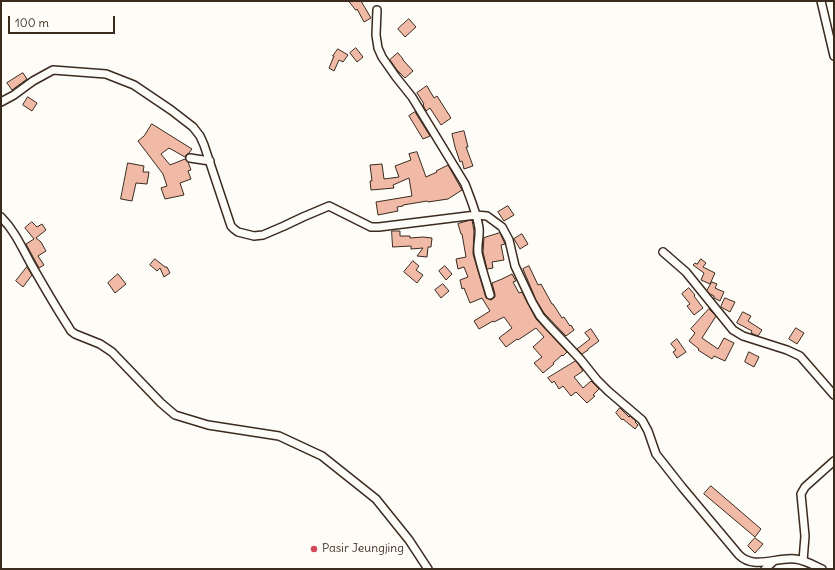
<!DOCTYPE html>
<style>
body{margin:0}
#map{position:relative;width:835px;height:570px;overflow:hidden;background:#fdfcf7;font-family:Delius,sans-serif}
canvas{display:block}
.frame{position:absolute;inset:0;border:2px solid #3b2a1e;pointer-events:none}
.scale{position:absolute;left:8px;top:16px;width:107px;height:18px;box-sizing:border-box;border:2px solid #3b2a1e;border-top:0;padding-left:5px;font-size:12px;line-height:14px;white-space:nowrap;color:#3b2a1e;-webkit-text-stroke:3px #fdfcf7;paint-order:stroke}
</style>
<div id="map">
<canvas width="835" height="570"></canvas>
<div class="frame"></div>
<div class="scale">100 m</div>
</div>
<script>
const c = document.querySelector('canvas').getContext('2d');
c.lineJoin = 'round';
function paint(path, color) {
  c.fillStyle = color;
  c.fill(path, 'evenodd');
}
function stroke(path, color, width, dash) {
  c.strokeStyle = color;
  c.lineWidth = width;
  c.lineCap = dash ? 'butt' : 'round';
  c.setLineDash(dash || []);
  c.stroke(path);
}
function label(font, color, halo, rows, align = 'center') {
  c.font = font + ' Delius,sans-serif';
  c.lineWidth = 3;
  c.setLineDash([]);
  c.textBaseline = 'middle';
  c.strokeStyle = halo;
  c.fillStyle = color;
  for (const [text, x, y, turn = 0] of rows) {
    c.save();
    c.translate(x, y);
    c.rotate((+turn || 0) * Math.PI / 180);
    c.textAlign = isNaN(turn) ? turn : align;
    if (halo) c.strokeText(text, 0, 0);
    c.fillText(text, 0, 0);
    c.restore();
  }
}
const building = new Path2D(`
 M349,1H361L371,18L364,22L357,9L356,10Z
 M409,19L416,27L405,37L398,29Z
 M356,48L363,57L357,62L350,53Z
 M338,49L348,55L343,62L339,60L334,71L329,68L334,56H333Z
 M398,53L403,59V60L413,71L405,78L397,70L390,60Z
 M23,73L27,79L12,90L7,83Z
 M427,86L434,98L437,96L451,118L441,125L430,108L426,111L423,105L424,104L417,93Z
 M28,97L37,103L32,111L23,105Z
 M415,112L430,136L423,139L409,116Z
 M152,124L192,149L189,153L186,155L185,157L169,148L161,154L170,165L185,159L188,162L191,170L188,171L191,179L180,183L184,195L165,199L161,188L167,186L163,174L138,141L144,136Z
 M464,131L468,147H466L473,166L464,169L462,161L460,162L455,147L452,134Z
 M417,152L426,177L437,172L436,171L448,165L462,190L448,199L428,202L427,201L403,205V206L397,207L398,211L378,215L376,202L412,196L409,178L393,185L394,188L371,190L370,181H372L370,165L382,164L384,179L399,177L395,166L411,160L409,154Z
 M128,163L144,166L143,172H149L147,184L136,183L132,201L121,199Z
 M508,206L514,215L504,221L498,212Z
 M472,220L474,231L473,254L486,298L491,300L495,297V294L492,283L502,279L512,274L516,281L513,282L519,293L522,292L536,319L567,352L563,356L562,355L553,363L554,364L543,373L534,363L542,357L533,347L544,337L536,328L518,340L517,339L506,347L499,338L512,328L504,317L494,322L493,321L479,329L474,321L490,311L482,298L470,303L464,288L462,289L460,280L468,277L464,267L458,269L456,259L466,257L462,234H461L458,224Z
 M32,222L37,227L42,224L46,230L36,238L41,242L46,251L38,256L44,265L39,268L26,244L34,239L25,228Z
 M392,231H400V236H410V238L423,237L432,238L431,247H428L427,257L417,256L423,248L411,249V246L393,247Z
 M500,233L505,244L501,245L504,260L492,262L493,268L487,269L483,252L484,238Z
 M522,234L528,244L520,249L514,239Z
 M155,259L165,267H167L170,273L164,277L160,268L157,271L150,265Z
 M701,259L706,263L703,267L715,273L710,284L701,280L704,273L693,265L695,263L697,264Z
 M413,261L419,266L416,270L423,275L417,283L404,272Z
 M445,266L452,274L446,280L439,271Z
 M529,266L538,285L541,284L552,304H553L562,318L564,317L570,326L571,325L574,330L566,336L544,313L536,300L523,269Z
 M27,267L32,275L23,287L16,281Z
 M118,274L126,284L115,293L108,283Z
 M712,282L717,284L715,288L724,292L720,301L714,298V296L710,294L707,291Z
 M443,284L449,291L441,298L435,290Z
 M689,288L695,295L694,296L703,308L694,315L687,306L690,304L682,294Z
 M725,298L735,302L730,312L721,307Z
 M709,309L716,316L702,338L718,349L724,338L734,343L725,361L714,356L712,359L698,350L699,349L689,341L695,333L691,329Z
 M743,312L751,316L748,321L762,330L758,336L751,333L752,331L737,323Z
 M796,328L804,333L797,344L789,339Z
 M591,329L599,341L588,349V350L582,354L577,349L590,339L585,333Z
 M677,339L686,352L677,358L673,352L676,350L671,344Z
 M749,352L759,357L754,367L745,362Z
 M576,361L583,371L574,377L583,388L591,381L599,389L593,395L595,396L587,403L576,392L571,396L563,386L559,389L554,381L552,383L548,378Z
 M620,408L629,417L630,416L636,421L635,422L638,425L635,429L623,419L622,420L616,413Z
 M711,486L761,529L755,537L704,494Z
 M755,538L763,544L755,553L748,546Z`);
paint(building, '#f1baa7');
stroke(building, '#3b2a1e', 1);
const street = new Path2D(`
 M821,1L834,56
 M377,10L376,35L378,48L382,57L396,77L412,97L465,184C470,198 477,213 479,228C480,236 477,244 478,253C481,267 486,281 490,295
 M1,102L14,95L33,81L53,70L106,74L134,85L171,110L193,127L200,136L204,145L231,226L234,229L238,232L254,236L263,235L284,226L303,217L329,206L371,227H379L476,215L487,216L502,227L509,240L515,266L532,302L540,316L548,325L581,360L597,380L608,391L642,420L648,431L656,454L682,487L739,555C754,570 776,557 795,559C805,560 813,565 822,569
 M190,158L210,161
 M1,217C15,231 22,248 31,264C43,285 55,306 68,326L71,331L75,334L100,344L112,352L161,403L175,415L208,425L279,436L322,456L376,499L409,540L428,569
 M663,252L686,272L733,330L743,336L787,350L800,356L834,395
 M803,561L805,536L801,494L805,487L834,461
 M765,569L774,561`);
stroke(street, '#3b2a1e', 10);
stroke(street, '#fdfcf7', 7);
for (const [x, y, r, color] of [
 [314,549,4,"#d1495b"]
]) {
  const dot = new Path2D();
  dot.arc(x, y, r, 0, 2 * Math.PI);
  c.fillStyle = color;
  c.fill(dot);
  stroke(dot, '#fdfcf7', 1.5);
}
label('12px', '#3b2a1e', '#fdfcf7', [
 ["Pasir Jeungjing",322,549]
], 'left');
</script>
